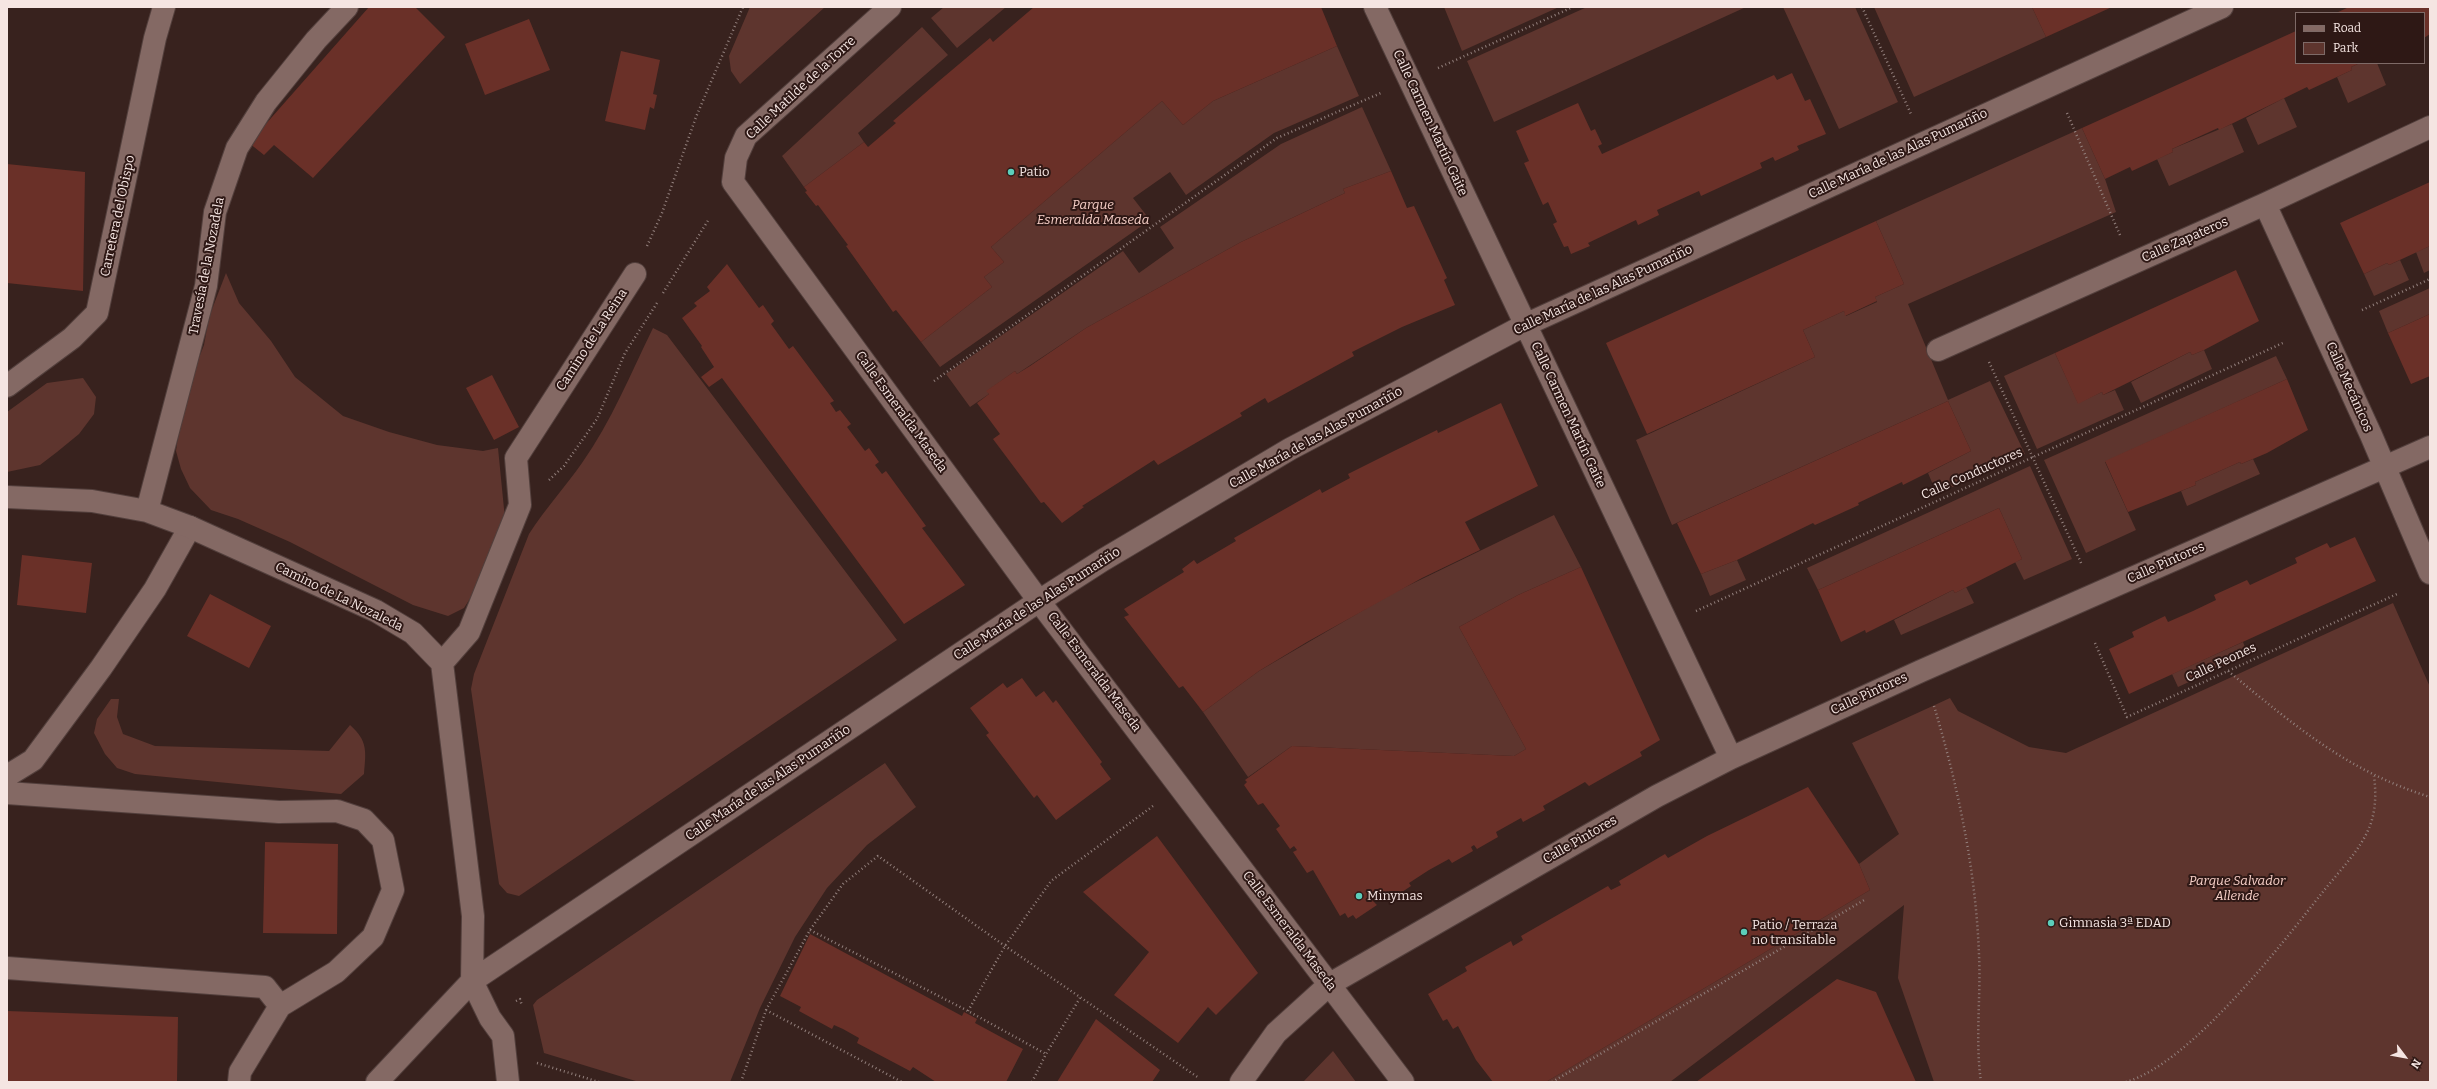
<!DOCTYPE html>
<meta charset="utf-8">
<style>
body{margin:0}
#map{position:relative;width:2437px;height:1089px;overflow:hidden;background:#38221e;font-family:Bitter,serif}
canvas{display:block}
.frame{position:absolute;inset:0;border:8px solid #f5e5e2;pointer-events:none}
.legend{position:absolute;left:2295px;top:12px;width:130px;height:52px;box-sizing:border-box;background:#2e1815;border:1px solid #7e6a67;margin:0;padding:5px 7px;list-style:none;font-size:12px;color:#f5e5e2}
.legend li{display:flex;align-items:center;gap:8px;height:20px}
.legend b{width:20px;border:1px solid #7e6a67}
.north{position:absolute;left:2385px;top:1037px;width:40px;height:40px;-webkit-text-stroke:3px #2e1815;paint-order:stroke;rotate:122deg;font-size:11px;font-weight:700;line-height:16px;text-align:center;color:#f5e5e2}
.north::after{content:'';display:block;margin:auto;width:14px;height:18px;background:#f5e5e2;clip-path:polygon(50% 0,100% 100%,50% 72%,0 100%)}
</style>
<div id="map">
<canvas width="2437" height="1089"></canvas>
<div class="frame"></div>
<ul class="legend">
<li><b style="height:5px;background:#846964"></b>Road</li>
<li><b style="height:11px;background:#5e352e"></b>Park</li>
</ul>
<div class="north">N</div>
</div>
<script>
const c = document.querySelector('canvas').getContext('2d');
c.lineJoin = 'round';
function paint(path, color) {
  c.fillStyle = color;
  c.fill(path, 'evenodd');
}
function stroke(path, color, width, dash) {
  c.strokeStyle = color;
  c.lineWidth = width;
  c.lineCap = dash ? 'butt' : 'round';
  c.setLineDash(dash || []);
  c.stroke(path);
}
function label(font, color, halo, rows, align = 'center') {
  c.font = font + ' Bitter,serif';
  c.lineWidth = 4;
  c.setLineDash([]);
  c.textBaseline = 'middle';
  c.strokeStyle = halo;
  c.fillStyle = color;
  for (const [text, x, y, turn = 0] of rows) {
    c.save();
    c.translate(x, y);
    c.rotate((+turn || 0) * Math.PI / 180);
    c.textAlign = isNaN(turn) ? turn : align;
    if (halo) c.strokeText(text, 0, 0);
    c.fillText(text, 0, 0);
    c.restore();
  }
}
paint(new Path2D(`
 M750,7H825L740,84L731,71L729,56Z
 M944,7H1006L957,48L931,18Z
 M1444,7H1559L1462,51Z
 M1587,7H1746L1494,122L1467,61Z
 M1783,7H1855L1898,102L1839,129Z
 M1874,7H2032L2046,37L1914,97Z
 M922,27L948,55L858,133L864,142L804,187L782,156Z
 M1337,46L1359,96L1274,133L1186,195L1170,172L1133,198L1150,220L940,367L921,342L992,287L984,277L1004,262L991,247L1162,101L1183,125L1213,101Z
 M2360,63H2377L2386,85L2348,103L2337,77L2352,70L2351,67Z
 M2284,98L2297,127L2258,145L2246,118Z
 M1362,107L1391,171L1343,189L1345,193L1241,242L1086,328L1017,374L1015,371L987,391L989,394L970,407L946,374L1123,251L1139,273L1174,248L1160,227L1281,144Z
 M2232,124L2244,152L2169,186L2157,159L2173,152L2172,149Z
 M2082,128L2105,179L2116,212L1908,304L1948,400L1990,381L2025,454L1937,494L1928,473L1971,451L1948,401L1672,525L1636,440L1815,357L1803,330L1844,311L1846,316L1877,302L1875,297L1904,284L1876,221Z
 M2430,246V270L2424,273L2416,252Z
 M2400,260L2409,280L2374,296L2364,274L2387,263L2389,265Z
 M226,273L239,303L271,341L295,377L343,416L389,432L437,445L483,451L498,448L505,519L471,597L464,608L448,616L413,605L290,542L238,519L211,510L190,488L181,469L176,451L178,436L187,388L204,345L209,317Z
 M2430,288V314L2388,333L2379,311Z
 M653,328L667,335L897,640L519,896L507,893L499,884L471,689L474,674L529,534C545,509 565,487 582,463C611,422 631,373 653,328Z
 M2204,350L2212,369L2141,403L2131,382L2190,352L2192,355Z
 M2055,353L2078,403L2102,392L2103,395L2115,390L2124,410L2037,449L2004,376Z
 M2276,356L2287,379L2105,462L2136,530L2086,553L2044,460Z
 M83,378L96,397L94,414L79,434L57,452L40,465L7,472V412L47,383Z
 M2253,459L2260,474L2187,506L2181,491L2196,485L2195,482L2240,462L2241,464Z
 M2030,466L2072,559L2024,580L2015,562L2022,559L1999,508L1818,590L1807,568Z
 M1554,515L1581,567L1518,595L1459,627L1526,749L1514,756L1292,746L1248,777L1203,712L1259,671L1391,594Z
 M1737,560L1746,580L1710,596L1701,574Z
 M1966,587L1974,603L1901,635L1894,620L1953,590L1955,593Z
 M2393,603L2430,687V1082H1934L1898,978L1904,905L1670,1082H1546L1870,890L1859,864L1899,834L1852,743L1950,698L1958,711L2029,747L2066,753Z
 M2243,642L2248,655L2178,687L2172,674Z
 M111,699H119L117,717L123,734L155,746L329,751L350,725C368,741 366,751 364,774L341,794L135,774L117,768L105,754L94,733L97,719Z
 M885,763L916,807L867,845L827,888L795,937L760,1008L730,1082H639L544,1053L533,1005L537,1000Z
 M1333,1051L1356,1082H1303Z`), '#5e352e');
paint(new Path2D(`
 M369,7H415L445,37L313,178L274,145L264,155L249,143Z
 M1034,7H1321L1337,46L1213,101L1183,125L1162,101L991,247L1004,262L984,277L992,287L921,342L896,310L893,312L846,246L848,245L818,205L816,206L805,192L807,191L804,187L864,142L868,147L896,123L893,121L939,81L990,38L993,42Z
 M2032,7H2112L2046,37Z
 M2349,7H2430V34L2424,38V13H2336Z
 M529,19L550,70L485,95L465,44Z
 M2296,31V63H2360L2351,67L2352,70L2309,90L2307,87L2219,130L2218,128L2172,149L2173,152L2132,171L2130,167L2105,179L2082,128Z
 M621,51L660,60L653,94L657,95L654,109L650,107L645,130L605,121Z
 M1792,73L1805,101L1810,99L1826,134L1797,146L1799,150L1775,161L1773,157L1760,163L1762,168L1701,196L1699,191L1657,210L1659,215L1638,225L1636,220L1588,243L1590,246L1571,254L1568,246L1564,247L1553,224L1557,222L1548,202L1543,205L1524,163L1529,161L1516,131L1578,103L1591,131L1595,129L1602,144L1598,146L1602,154L1774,75L1777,80Z
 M7,164L85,172L83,291L7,283Z
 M1391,171L1407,208L1414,206L1447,278L1444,280L1455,305L1402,327L1352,352L1354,356L1268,403L1265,398L1240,413L1242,416L1158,465L1154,460L1082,506L1084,507L1062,523L1044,502L1041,503L993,439L1000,434L977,403L989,394L986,391L1015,371L1017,374L1030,366L1086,328L1241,242L1345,193L1343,189Z
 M2430,182V246L2389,265L2387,263L2364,274L2340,223Z
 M1876,221L1904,284L1875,297L1877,301L1845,316L1844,311L1803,330L1815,357L1647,434L1606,343Z
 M727,264L759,308L763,305L774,321L771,324L789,349L793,346L834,401L830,403L836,412L840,410L851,424L847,427L865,451L869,448L879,462L875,465L882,474L886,471L926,526L922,528L965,585L904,624L722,378L709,387L701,377L714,367L701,347L702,346L682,318L697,306L694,303L710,291L707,287Z
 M2236,270L2259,321L2204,350L2192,355L2190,352L2103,395L2102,392L2078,404L2055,353Z
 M2430,314V376L2411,384L2388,333Z
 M492,375L519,427L494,440L466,388Z
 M2287,379L2308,430L2267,453L2241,464L2240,462L2195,482L2196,485L2128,512L2105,461Z
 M1948,401L1971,451L1903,485L1902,482L1858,503L1859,505L1815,525L1813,523L1737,560L1701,574L1677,523Z
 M1501,403L1538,486L1465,522L1480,550L1422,578L1307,642L1259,671L1203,712L1183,686L1179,688L1124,617L1129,615L1124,609L1184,572L1182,569L1194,560L1197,564L1236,541L1234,538L1320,489L1322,493L1350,478L1348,474L1396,450L1437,430L1438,433Z
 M1999,508L2022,559L1955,593L1953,590L1866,633L1865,630L1841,642L1818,590Z
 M2355,537L2376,581L2129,694L2109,649L2134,637L2132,632L2165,616L2168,622L2193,611L2216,600L2214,595L2247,580L2250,585L2297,563L2295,558L2327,543L2330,548Z
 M22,555L92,563L86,613L17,605Z
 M1581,567L1660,740L1640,752L1642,756L1589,786L1585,782L1543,806L1545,810L1523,822L1521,818L1496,832L1498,837L1477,849L1474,845L1471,847L1473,851L1452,863L1449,859L1429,870L1409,883L1411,886L1390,900L1386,895L1374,902L1377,905L1356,919L1353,915L1348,918L1345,913L1340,916L1313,870L1307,873L1293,852L1297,850L1294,846L1290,849L1276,829L1280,826L1263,803L1258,805L1244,785L1247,782L1245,780L1292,746L1514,756L1526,749L1459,627L1518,595Z
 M210,594L271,626L249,668L187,636Z
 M1022,678L1036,697L1044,691L1053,703L1056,700L1102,762L1100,764L1111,779L1056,820L1037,795L1034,798L986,735L989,733L970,708L1003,683L1007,688Z
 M1808,787L1859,864L1870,890L1546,1082H1493L1476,1060L1458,1026L1453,1029L1447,1019L1443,1021L1428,994L1467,971L1465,967L1511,941L1513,946L1523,940L1521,936L1608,886L1611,890L1621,885L1619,881L1665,854L1668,858L1707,836Z
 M1157,836L1258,973L1216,1015L1208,1007L1178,1043L1114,995L1149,952L1083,892Z
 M265,842L338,844L337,934L263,933Z
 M810,934L962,1016L964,1012L977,1019L975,1023L1023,1049L1006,1082H936L913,1067L910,1071L857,1043L859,1038L843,1029L834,1025L832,1029L799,1011L801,1007L780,996Z
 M1837,979L1876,992L1916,1082H1696Z
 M7,1011L178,1017L177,1082H7Z
 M1096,1019L1160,1070L1152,1082H1057Z`), '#6a3028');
const service = new Path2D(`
 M7,776L33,760L101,668L155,589L190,527
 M7,793L279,812L337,811L364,820L383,840L393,890L373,937L336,972L280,1006L240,1072L239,1082
 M7,968L265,987L280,1006`);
const minor = new Path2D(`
 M890,7L746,136L736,158L733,182L1039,601L1403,1082
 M1375,7L1731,758
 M2265,204L2371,435L2430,573
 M1938,350L2265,204L2430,127
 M7,386L72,338L97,313L155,38L164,7
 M7,497L92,501L147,511L190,527L376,611L413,633L442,663L473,916L472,981L490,1018L503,1036L508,1082
 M147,511L206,286L215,212L237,148L266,102L316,40L347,7
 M442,663L469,632L520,505L516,458L635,274
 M377,1082L472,981L1039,601L1103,560L1290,449L1525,325L2222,7
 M1241,1082L1276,1033L1330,984L1657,796L1731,758L1921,671L2430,447`);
stroke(service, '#523f3c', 24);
stroke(minor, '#523f3c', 24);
stroke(new Path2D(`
 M1862,7L1911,114
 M1438,68L1573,7
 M2067,113L2120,235
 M647,246L662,213L696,117L743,7
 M663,293L709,219
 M2362,310L2430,279
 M1989,362L2082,565
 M934,381L1277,138L1381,93
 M549,480L564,466L597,419L625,353L657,303
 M1696,611L2285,342
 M2095,643L2127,717L2397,594
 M2228,671C2294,725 2347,771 2430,797
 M1934,706C1958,786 1976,871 1979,955C1981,997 1975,1040 1981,1082
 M810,930L968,1011L1046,1054
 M516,1001L520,999L522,1006
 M766,1010L902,1082
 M968,1011L1005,946L1051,881L1153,806
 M537,1063L599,1082
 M741,1082L766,1010L810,930L843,884L878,856L1005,946L1199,1078
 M1032,1082L1046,1054L1080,998
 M1552,1082L1866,899
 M2126,1082C2191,1063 2280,946 2322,893C2339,871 2362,849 2371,823C2376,807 2376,792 2374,776`), '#93807d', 2.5, [1, 3]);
stroke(service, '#846964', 22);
stroke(minor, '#846964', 22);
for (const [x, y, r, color] of [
 [1011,172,4,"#5cceba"],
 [1359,896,4,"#5cceba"],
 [2051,923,4,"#5cceba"],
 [1744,932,4,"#5cceba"]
]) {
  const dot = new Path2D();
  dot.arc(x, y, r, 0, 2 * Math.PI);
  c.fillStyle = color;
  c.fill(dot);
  stroke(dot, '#2e1815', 1.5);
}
label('13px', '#f5e5e2', '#2e1815', [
 ["Calle Matilde de la Torre",801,88,-43],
 ["Calle Carmen Martín Gaite",1430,123,65],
 ["Calle María de las Alas Pumariño",1898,154,-25],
 ["Carretera del Obispo",118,216,-78],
 ["Calle Zapateros",2185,240,-24],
 ["Travesía de la Nozadela",207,266,-79],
 ["Calle María de las Alas Pumariño",1603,290,-25],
 ["Camino de La Reina",592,340,-57],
 ["Calle Mecánicos",2349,387,66],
 ["Calle Esmeralda Maseda",901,412,54],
 ["Calle Carmen Martín Gaite",1568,415,65],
 ["Calle María de las Alas Pumariño",1316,438,-29],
 ["Calle Conductores",1972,474,-24],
 ["Calle Pintores",2166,563,-24],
 ["Camino de La Nozaleda",339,597,26],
 ["Calle María de las Alas Pumariño",1037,604,-33],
 ["Calle Peones",2221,663,-25],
 ["Calle Esmeralda Maseda",1094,672,53],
 ["Calle Pintores",1869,694,-25],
 ["Calle María de las Alas Pumariño",768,783,-34],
 ["Calle Pintores",1580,840,-30],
 ["Calle Esmeralda Maseda",1289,931,53]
]);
label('13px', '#f5e5e2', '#2e1815', [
 ["Patio",1019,172],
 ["Minymas",1367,896],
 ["Gimnasia 3ª EDAD",2059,923],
 ["Patio / Terraza",1752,925],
 ["no transitable",1752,940]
], 'left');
label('italic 13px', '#f6cfc7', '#2e1815', [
 ["Parque",1093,205],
 ["Esmeralda Maseda",1093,220],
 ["Parque Salvador",2237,881],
 ["Allende",2237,896]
]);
</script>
